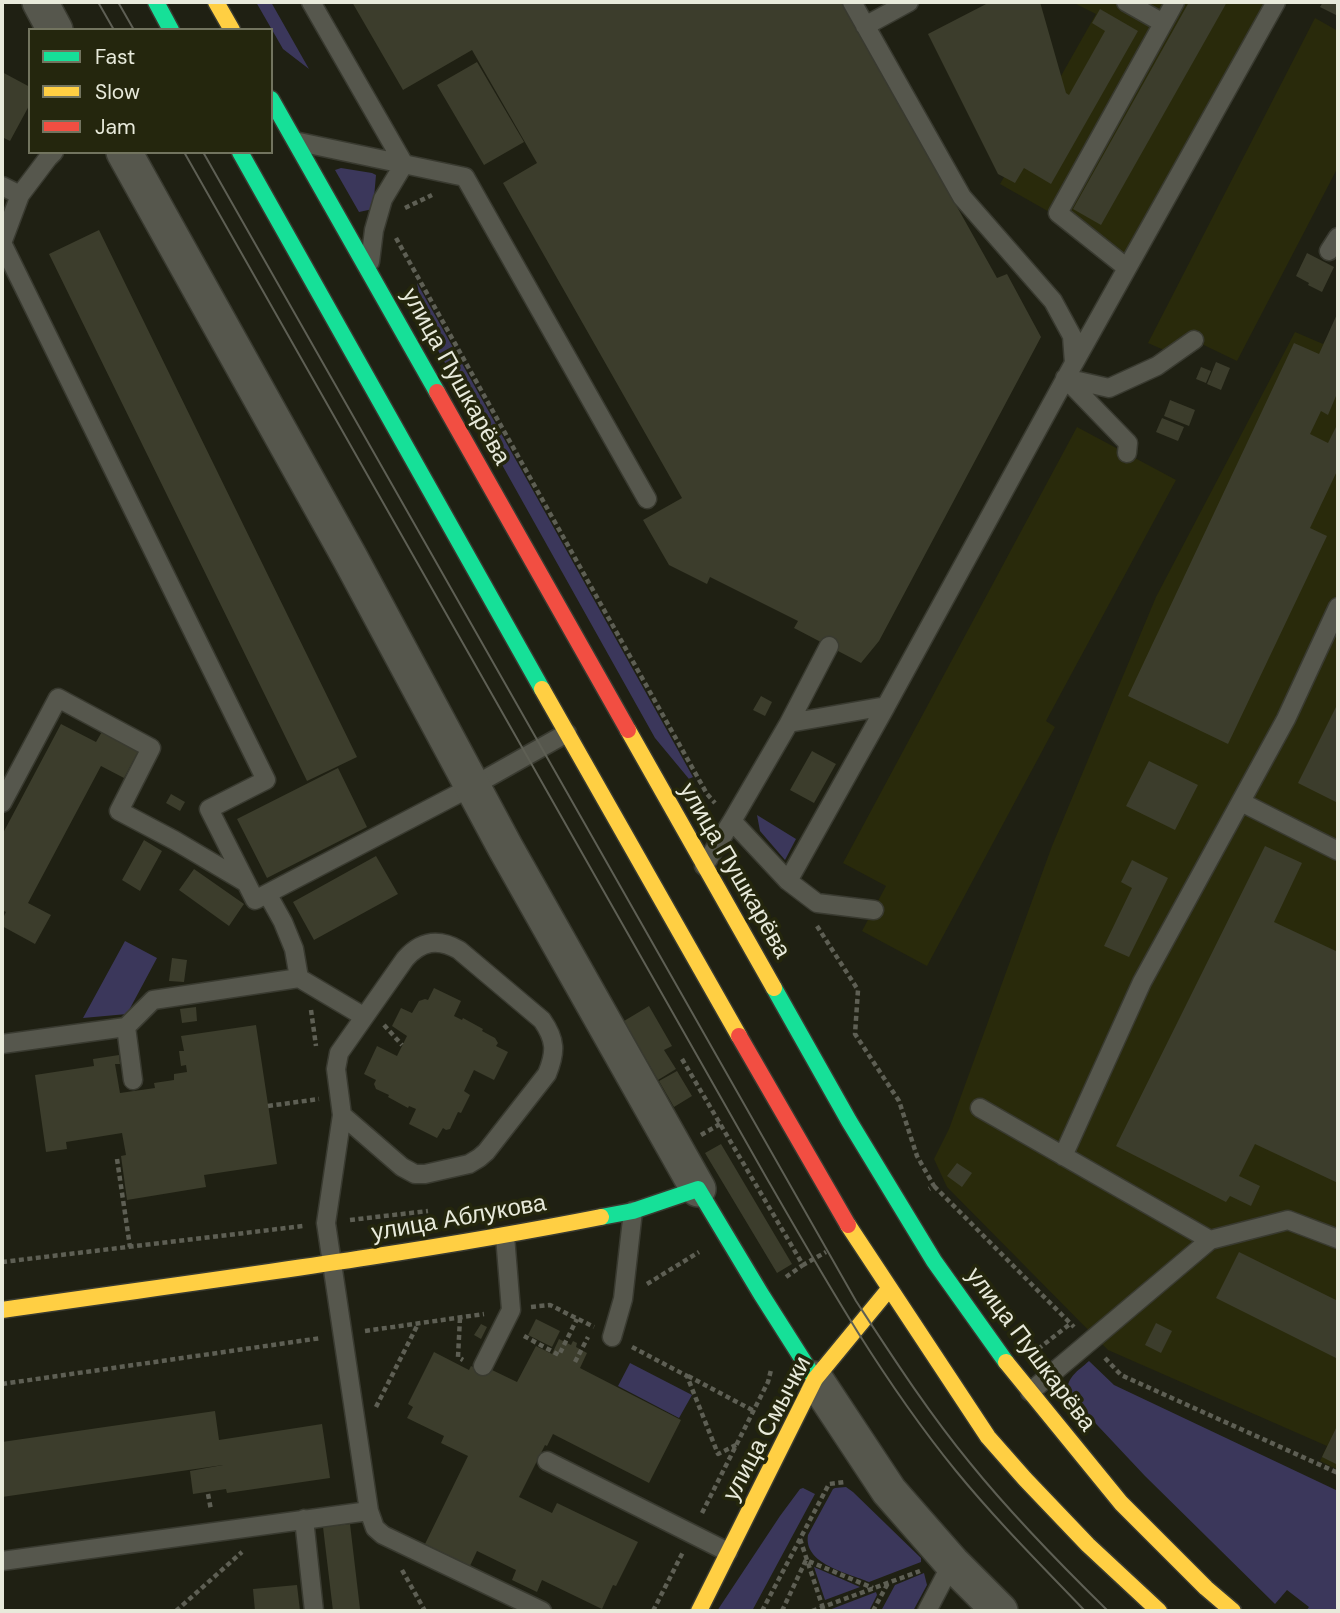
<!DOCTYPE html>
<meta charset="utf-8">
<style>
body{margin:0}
#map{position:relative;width:1340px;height:1613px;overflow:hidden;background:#1f2013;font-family:"DM Sans",sans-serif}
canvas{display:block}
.frame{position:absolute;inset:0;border:4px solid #e8eadb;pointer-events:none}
.legend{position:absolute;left:28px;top:28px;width:245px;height:126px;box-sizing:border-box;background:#24260d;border:2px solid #72745f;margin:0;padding:9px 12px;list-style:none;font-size:21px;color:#e8eadb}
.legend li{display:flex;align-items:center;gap:14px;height:35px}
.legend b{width:35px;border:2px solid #72745f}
</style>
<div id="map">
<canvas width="1340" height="1613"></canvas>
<div class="frame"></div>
<ul class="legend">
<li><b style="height:9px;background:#16e098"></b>Fast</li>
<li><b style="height:9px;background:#ffcf43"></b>Slow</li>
<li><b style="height:9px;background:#f24e42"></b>Jam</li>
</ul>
</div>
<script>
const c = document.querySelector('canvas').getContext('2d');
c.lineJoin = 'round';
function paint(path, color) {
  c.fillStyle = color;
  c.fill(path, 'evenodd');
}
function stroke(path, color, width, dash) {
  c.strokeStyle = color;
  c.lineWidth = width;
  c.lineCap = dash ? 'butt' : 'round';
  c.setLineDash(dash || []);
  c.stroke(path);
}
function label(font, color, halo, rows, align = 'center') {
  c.font = font + ' "DM Sans",sans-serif';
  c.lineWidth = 7;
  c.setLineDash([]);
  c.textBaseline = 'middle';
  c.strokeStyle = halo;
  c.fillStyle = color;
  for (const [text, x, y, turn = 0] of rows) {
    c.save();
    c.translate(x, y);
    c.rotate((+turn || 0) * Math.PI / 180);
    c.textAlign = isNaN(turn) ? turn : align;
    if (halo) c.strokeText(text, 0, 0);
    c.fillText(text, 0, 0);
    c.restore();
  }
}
paint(new Path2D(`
 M1072,2H1285L1141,264L1000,184L1096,14Z
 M1315,18L1338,31V167L1237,361L1185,336L1164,350L1148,343Z
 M1338,319V1470L1320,1461L1327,1446L1108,1350L947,1187L934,1159L949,1129L1052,846L1156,597L1295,332L1323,344Z
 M1077,427L1176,480L1046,721L1055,727L927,966L862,931L886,886L843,863Z`), '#292a0b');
paint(new Path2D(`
 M256,2H271L309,69L283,49Z
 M341,168L372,173L376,175L373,209L359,212L335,170Z
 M417,283L693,777L689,779L655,738L426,329Z
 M757,815L796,839L785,860L760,831Z
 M125,941L157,958L127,1014L83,1018Z
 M1089,1361L1114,1385L1338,1491V1611H1306L1309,1607L1287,1590L1275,1604L1145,1476L1068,1394C1065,1378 1078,1371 1089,1361Z
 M630,1363L692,1395L679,1418L618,1386Z
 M846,1487L853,1492L921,1558V1562L869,1582C848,1573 803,1564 808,1535L833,1489L835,1488Z
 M803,1488L815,1494L752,1611H717L780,1516L800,1489Z
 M814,1567L860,1587L825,1600Z
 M924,1573L927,1585L913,1611H881L895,1585Z
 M876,1592L877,1595L869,1611H829V1610Z`), '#3b375b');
paint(new Path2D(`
 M352,2H842L997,278L1007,274L1041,337L879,641L861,663L794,628L798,621L710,577L707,584L669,565L643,520L682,498L503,183L537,163L472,50L403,90Z
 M990,2H1040L1066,93L1069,95L1105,31L1092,23L1100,9L1138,31L1051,184L1024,168L1015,183L998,174L928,34Z
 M1189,2H1227L1101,225L1073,209Z
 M1323,2H1338V16L1320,7Z
 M477,62L524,142L484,165L437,85Z
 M2,72L30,87V104L10,141L2,137Z
 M99,230L357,757L307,781L49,254Z
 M1307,253L1334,267L1322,292L1308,285L1309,283L1296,276Z
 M1338,312V397L1336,396L1328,415L1321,411L1310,434L1328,443L1338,423V469L1310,528L1327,536L1228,744L1128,696L1294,343L1319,354Z
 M1216,362L1230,368L1221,390L1207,384Z
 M1201,367L1211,371L1206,383L1196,379Z
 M1170,400L1195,410L1189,426L1164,416Z
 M1162,418L1184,427L1178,441L1156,432Z
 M761,696L772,702L765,716L753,710Z
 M1338,703V803L1298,783Z
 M61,724L96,742L103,730L139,750L124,778L101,766L28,903L51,915L35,944L2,926V920L6,912L2,910V835Z
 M812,751L836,764L814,803L790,790Z
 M1149,761L1198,785L1175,830L1126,806Z
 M338,768L367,827L267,878L237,819Z
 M171,794L185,802L180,811L166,803Z
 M144,840L162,851L140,891L122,880Z
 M1265,846L1302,863L1274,922L1338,952V1183L1255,1144L1239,1176L1260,1186L1251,1206L1230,1196L1226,1202L1116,1146Z
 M376,856L398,894L314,940L293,902Z
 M1132,860L1168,878L1129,957L1104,946L1132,888L1121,882Z
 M194,869L244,904L229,926L179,890Z
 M172,958L187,960L184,982L169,981Z
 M434,988L461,1001L454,1016L462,1020L463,1018L483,1029L482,1031L495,1038L498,1043L496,1046L508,1052L494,1080L474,1070L464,1091L470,1095L461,1113L458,1112L450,1129L446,1130L443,1128L437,1138L409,1124L416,1109L409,1106L408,1108L388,1097L389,1095L376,1089L374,1084L376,1080L364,1074L377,1046L397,1056L407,1036L392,1026L401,1008L412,1013L419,1001L425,999L428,1000Z
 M649,1006L672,1046L664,1050L676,1069L658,1080L624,1021Z
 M196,1007L197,1021L182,1023L180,1009Z
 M256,1025L277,1164L204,1175L206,1187L127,1200L121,1156L126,1155L122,1133L66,1142L67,1149L46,1152L35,1075L94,1066L93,1059L119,1055L120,1064H115L120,1093L155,1088L154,1083L174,1080V1074L187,1072L186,1065L181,1066L179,1051H184L181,1036Z
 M677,1071L692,1096L674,1107L659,1081Z
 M721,1144L792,1264L777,1273L705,1153Z
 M957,1163L972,1173L962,1187L947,1176Z
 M1239,1252L1338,1301V1359L1216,1298Z
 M536,1319L560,1331L552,1347L528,1335Z
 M1156,1323L1172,1331L1161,1353L1145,1345Z
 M481,1324L487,1327L481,1339L474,1335Z
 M559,1339L571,1345L573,1341L577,1343L576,1347L587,1353L580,1368L681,1420L649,1483L553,1434L547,1446L545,1445L519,1497L552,1513L557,1503L638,1542L616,1586L613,1585L602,1609L542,1580L537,1592L512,1580L516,1570L477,1551L470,1566L425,1544L468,1456L441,1443L444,1436L407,1418L413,1407L408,1404L434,1352L469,1370L471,1366L487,1374L490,1369L517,1382L536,1346L552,1354Z
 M215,1411L219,1440L322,1424L330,1478L227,1493L226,1489L193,1494L190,1471L223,1465L2,1497V1442Z
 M1338,1424V1465L1322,1457Z
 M350,1524L360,1609L333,1611L323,1527Z
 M297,1585L300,1611H255L253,1589Z`), '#3c3d2c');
const lane = new Path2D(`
 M311,2L404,164
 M1126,2L1163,23
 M865,26L909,2
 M299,142L465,177L647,499
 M54,152L48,158L20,195L2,243L266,780L209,809L255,900L473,786L567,733
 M2,186L20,195
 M1329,251L1338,237
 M370,262L374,230L383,199L404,164
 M1127,268L1058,213L1175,2
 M1074,363L1276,2
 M1065,378L1109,388L1157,366L1194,340
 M1065,378L1128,443L1127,453
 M789,723L829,646
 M1241,802L1338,851
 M2,803L58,698L151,748L119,811L174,840L245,882
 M732,821L788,881L817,903L874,910
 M704,866L732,821L789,723L886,706L1074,363L1072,336L1053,301L962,197L852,2
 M788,881L886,706
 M268,895L283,922L294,949L299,978
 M126,1027L133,1080
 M2,1044L126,1027L153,1000L299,978L363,1016
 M980,1108L1210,1240L1288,1220L1338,1239
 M1063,1156L1142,982L1286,719L1338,607
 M612,1337L623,1299L633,1211
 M483,1366L511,1310L505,1236
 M1030,1392L1210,1240
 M547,1461L728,1552
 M369,1511L375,1528L383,1535L542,1611
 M304,1519L314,1611
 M2,1561L369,1511L326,1223L342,1115L336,1069L339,1053L405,959C421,941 438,938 459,950L542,1020C556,1040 556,1052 547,1074L486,1152L479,1158L469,1164L425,1174H415L402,1167L342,1115
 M927,1611L952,1563`);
const street = new Path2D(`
 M40,2L55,30
 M124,152L350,558L505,847L698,1189
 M815,1379L889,1491L952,1563L1000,1611`);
const fast = new Path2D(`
 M156,2L171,30
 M271,99L437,392
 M240,152L542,689
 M774,988L849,1121L934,1261L1006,1362
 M601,1217L633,1211L698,1189L761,1294L815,1379`);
const slow = new Path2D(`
 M216,2L232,30
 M542,689L739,1036
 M628,730L774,988
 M848,1225L988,1437L1025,1479L1088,1545L1159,1611
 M2,1310C202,1281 403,1256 601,1217
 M1006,1362L1121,1503L1206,1588L1233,1611
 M699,1611L815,1379L889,1289`);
const jam = new Path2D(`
 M437,392L628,730
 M739,1036L848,1225`);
stroke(lane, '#393a30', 21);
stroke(street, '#393a30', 38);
stroke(fast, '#393a30', 19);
stroke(slow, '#393a30', 19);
stroke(jam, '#393a30', 19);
stroke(new Path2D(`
 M405,208L432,195
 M396,238L707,794L715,803
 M817,926L858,990L855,1034L899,1101L917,1156L934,1186L929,1189
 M311,1010L316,1046
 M384,1025L402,1045
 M682,1059L803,1265L826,1252
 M268,1106L319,1099
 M701,1135L720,1124
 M117,1159L130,1247
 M934,1186L1074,1327
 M350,1220L428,1211
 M2,1262L303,1226
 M786,1277L803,1265
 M647,1284L699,1252
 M531,1307L550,1305L594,1327
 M460,1318L458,1357L463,1360
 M365,1331L484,1314
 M524,1336L559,1355L577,1319
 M632,1347L687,1376L718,1454L736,1445
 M1038,1349L1070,1324
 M1105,1358L1121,1375L1338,1473
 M575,1362L588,1337
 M688,1376L754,1411
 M2,1384L321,1338
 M376,1407L418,1324
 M208,1494L211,1510
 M702,1513L768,1382L771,1370
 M800,1539L824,1611
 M402,1570L425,1611
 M176,1611L242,1552
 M653,1611L683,1552
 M762,1611L829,1484L845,1482
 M782,1611L806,1560L873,1588
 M812,1611L920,1571
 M873,1611L888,1583`), '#5e5f54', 4.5, [5, 3.5]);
stroke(lane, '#56574d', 18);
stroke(street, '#56574d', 35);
stroke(fast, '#16e098', 16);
stroke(slow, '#ffcf43', 16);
stroke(jam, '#f24e42', 16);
stroke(new Path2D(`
 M98,2L114,30
 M118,2L134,30
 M184,152L766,1177C824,1278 882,1380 956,1471C996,1520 1041,1565 1085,1611
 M203,152L856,1301C892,1356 928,1412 970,1463C1012,1515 1060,1564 1108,1611`), '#5e5f54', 2);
label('24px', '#e8eadb', '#24260d', [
 ["улица Пушкарёва",455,377,61],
 ["улица Пушкарёва",734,871,60],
 ["улица Аблукова",459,1219,-10],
 ["улица Пушкарёва",1030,1350,53],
 ["улица Смычки",768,1429,-62]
]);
</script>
